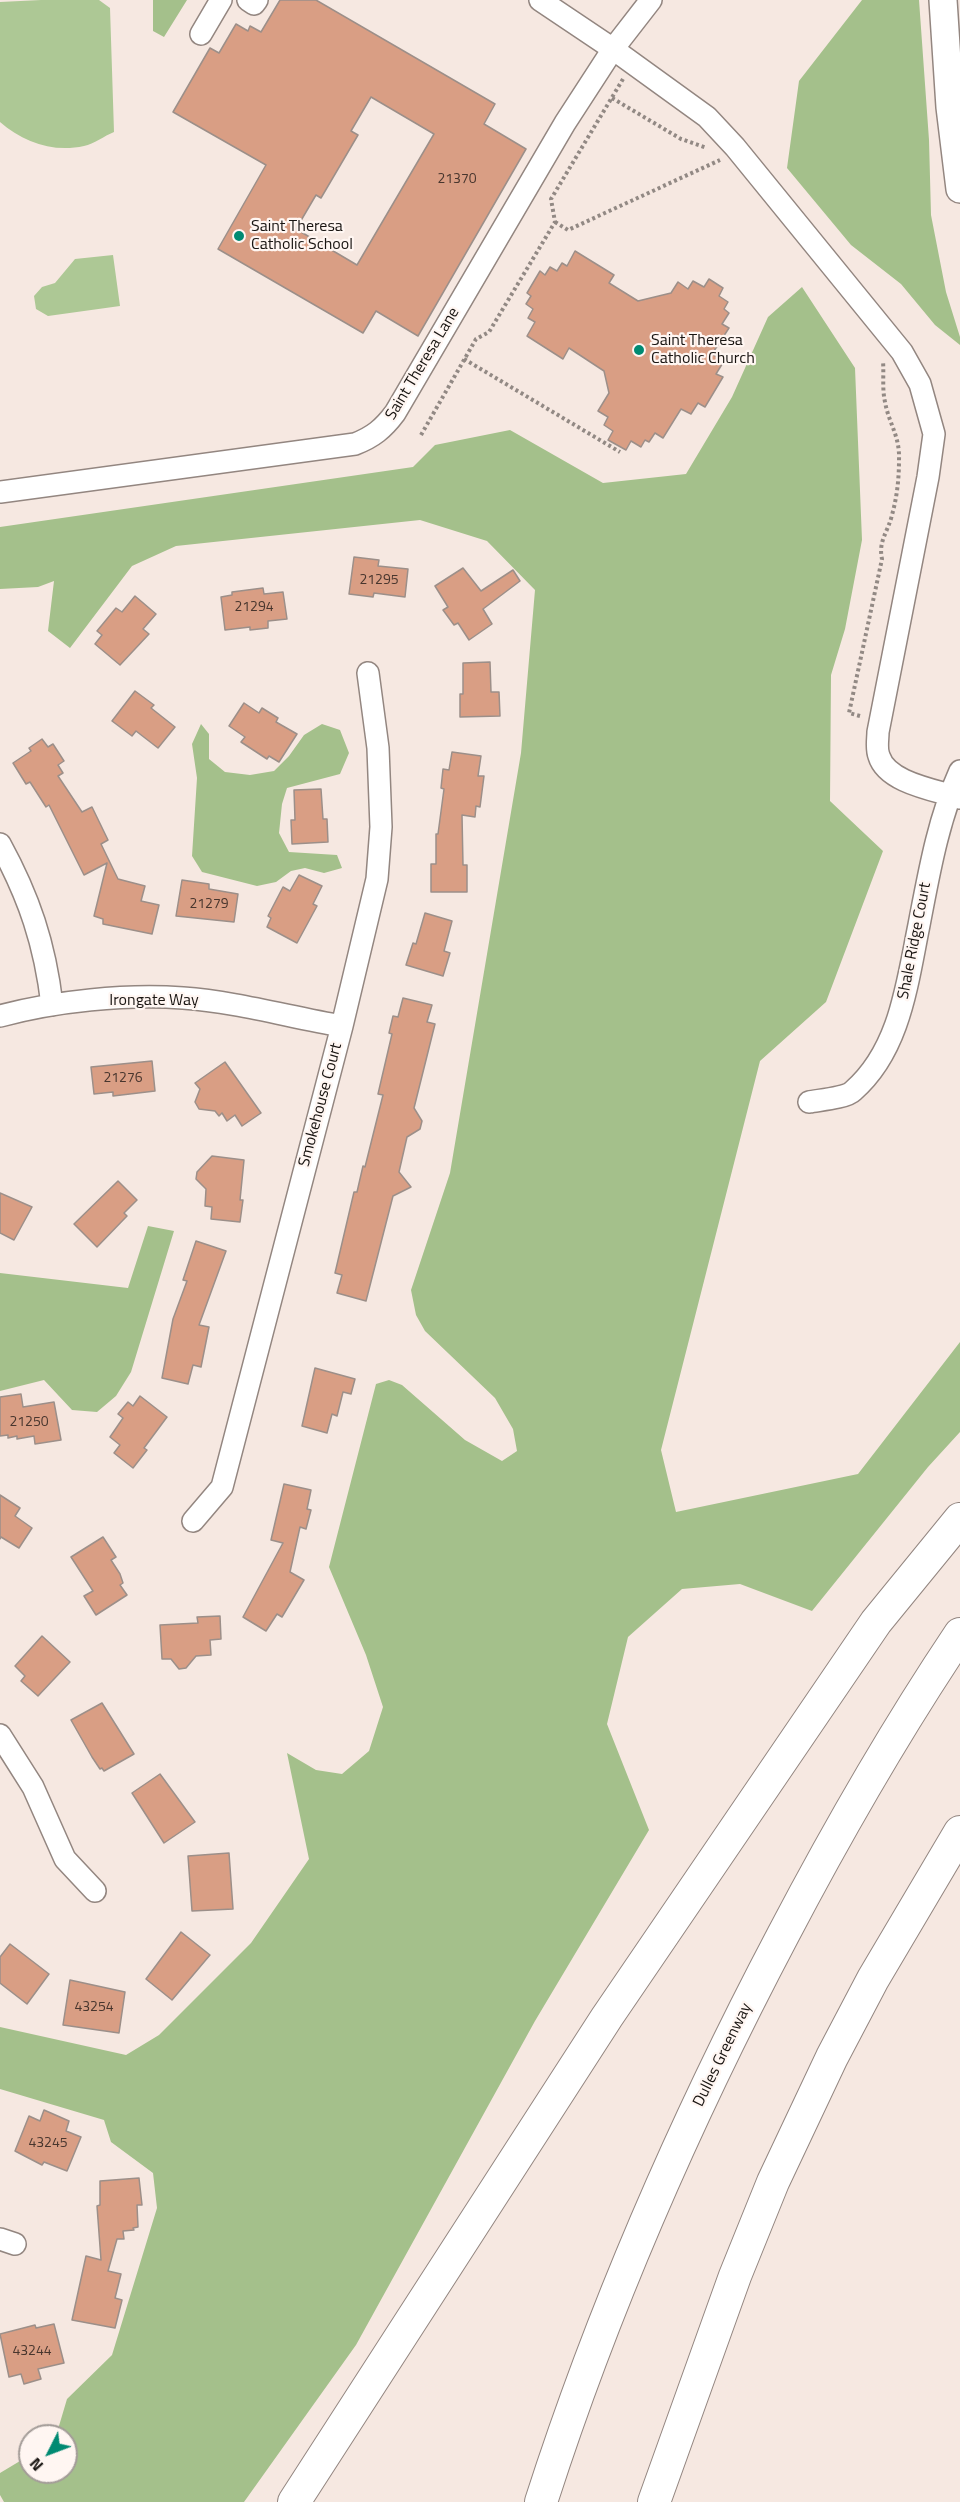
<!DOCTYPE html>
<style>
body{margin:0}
#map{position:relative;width:960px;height:2502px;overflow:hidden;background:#f6e8e1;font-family:"Titillium Web",sans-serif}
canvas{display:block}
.north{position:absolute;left:18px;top:2424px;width:60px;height:60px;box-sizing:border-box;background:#fff6f2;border:2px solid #a39c98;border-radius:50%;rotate:228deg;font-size:16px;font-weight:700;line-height:24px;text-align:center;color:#181411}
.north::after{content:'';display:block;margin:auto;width:21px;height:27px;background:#008a72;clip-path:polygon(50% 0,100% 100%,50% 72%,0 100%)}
</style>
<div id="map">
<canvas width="960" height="2502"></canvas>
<div class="north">N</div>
</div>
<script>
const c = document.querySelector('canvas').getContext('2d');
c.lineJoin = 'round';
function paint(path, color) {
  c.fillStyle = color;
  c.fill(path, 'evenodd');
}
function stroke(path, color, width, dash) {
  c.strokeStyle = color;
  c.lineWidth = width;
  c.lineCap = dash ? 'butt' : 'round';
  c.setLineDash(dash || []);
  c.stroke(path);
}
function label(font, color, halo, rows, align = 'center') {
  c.font = font + ' "Titillium Web",sans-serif';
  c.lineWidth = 4.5;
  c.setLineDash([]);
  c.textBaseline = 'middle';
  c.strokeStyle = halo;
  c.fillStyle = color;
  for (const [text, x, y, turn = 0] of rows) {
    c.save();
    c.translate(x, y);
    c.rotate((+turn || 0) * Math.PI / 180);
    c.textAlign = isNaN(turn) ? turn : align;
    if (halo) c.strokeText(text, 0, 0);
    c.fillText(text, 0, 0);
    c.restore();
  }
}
paint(new Path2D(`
 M41,0H99L110,8L114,132C104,136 94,144 84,146C53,153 23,142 0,122V2Z
 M113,255L120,306L48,316L36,309L34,296L42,287L55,283L75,259Z`), '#adc895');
paint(new Path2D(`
 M153,0H187L164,37L153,31Z
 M862,0H919L929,140L931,215L946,292L960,337V345L935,325L901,284L851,245L787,168L799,81Z
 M802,287L855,368L862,540L845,629L831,675L830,801L883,851L826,1002L760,1061L661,1450L676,1512L858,1474L960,1342V1432L928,1467L812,1611L740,1584L682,1589L628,1637L607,1724L649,1830L535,2021L356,2345L244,2502H4L0,2495V2473L30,2455V2472H66V2436H56L67,2399L112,2355L157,2208L153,2173L111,2142L104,2120L0,2089V2027L126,2055L159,2035L251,1943L309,1859L287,1753L316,1770L342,1774L369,1751L383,1707L366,1655L329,1567L376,1384L389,1380L402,1385L465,1440L502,1461L517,1451L513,1429L495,1398L425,1331L416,1315L411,1290L450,1173L521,753L535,590L487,541L420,520L176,546L132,566L70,648L48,631L54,581L38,587L0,589V527L413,467L435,445L510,430L603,483L686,474L732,397L768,317Z
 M201,724L209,734V759L225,772L250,775L274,771L289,756L304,735L322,724L340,730L349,753L340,774L287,788L282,804L279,833L289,852L337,855L342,868L324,873L305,868L291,871L276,882L257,886L202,872L192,856L197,778L192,744Z
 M148,1226L174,1231L131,1372L116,1396L97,1412L72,1410L44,1380L0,1391V1273L128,1288Z`), '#a4c08b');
const building = new Path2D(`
 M280,0H316L495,104L484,124L526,149L418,336L376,311L363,333L218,249L266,165L173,112L210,48L219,53L236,24L248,31L250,26L261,32ZM371,97L434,134L357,265L296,229L316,195L321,198L358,135L351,131Z
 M575,251L614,275L609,283L638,301L671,293L678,282L688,289L693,281L704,287L709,279L723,288L719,296L728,302L724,309L729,313L722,324L729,328L712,354L724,361L716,374L723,377L705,407L698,403L691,414L681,409L663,438L655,433L649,442L645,440L641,447L631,441L626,450L608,440L613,431L604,425L608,417L598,411L609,393L604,371L569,348L563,359L527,336L535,322L528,318L533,309L526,304L531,296L527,293L540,271L545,275L550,267L557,271L562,263L567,266Z
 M354,557L379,560L378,566L408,569L405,597L374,593L373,597L349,594Z
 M463,568L481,591L513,570L520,581L483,609L492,624L469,640L458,623L454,625L443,610L448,607L435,586Z
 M263,588L264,594L283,592L287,619L268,621V628L250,630V627L225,630L221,597L232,595V592Z
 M135,596L156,614L143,629L149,634L120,665L95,644L102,635L97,631L116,608L122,612Z
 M490,662L491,692H499L500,716L460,717V694H463V663Z
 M135,691L154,705L151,708L175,727L158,748L136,731L132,736L112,721Z
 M244,703L259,713L262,708L278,718L276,722L297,734L279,762L269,756L267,759L241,742L245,737L229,726Z
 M42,739L48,747L53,744L64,761L58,765L63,773L58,776L82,812L92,807L108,840L101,844L118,879L145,886L141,901L159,905L152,934L103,924V919L94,916L107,863L84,875L49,805L46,807L30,782L26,784L13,763L31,751L29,748Z
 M452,752L481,756L478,776H484L480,807L476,806L475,817L462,815L463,865H467V892H431V864H436V834H438L444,789L441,788L443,769L449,770Z
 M321,789L323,819H327L328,842L292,844L291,820H295L294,790Z
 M299,875L322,886L313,904L317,906L297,943L267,927L271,918L268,916L283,887L290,891Z
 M182,880L209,884V889L238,894L234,922L176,916Z
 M425,913L452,921L444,951L450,953L443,976L406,965L413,943L416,944Z
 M403,998L432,1005L427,1022L435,1024L414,1108L422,1121L420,1129L407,1137L399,1172L411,1187L393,1196L366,1301L337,1293L342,1275L335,1273L354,1192H357L363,1166L365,1167L383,1095L378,1094L392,1034L389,1033L393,1016L398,1017Z
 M152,1061L155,1091L113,1096V1092L94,1094L91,1067Z
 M225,1062L261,1113L242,1126L235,1115L227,1121L222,1113L219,1116L215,1111L199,1109L195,1102L200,1089L195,1083Z
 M212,1156L244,1160L240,1200H243L240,1222L211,1219L212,1207L205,1206L206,1189L196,1179L197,1172Z
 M118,1181L137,1200L124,1213L127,1216L97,1247L74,1224Z
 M0,1193L32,1207L14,1240L0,1233Z
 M196,1241L226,1251L199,1325L209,1327L201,1367L193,1365L188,1384L162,1378L173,1319L187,1281L183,1280Z
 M315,1368L355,1379L351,1394L343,1392L337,1416L332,1414L327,1433L302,1426Z
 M21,1394L23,1407L54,1402L61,1440L35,1444L34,1436L17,1439V1436L8,1438V1435L0,1436V1397Z
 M140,1396L167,1417L144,1448L147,1450L133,1468L114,1453L120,1445L110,1437L123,1418L118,1414L128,1402L133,1406Z
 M284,1484L311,1490L307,1509L311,1510L306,1529L300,1527L290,1572L304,1580L282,1617L277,1614L266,1631L243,1617L283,1543L271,1540Z
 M0,1495L20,1508L15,1516L32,1528L19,1548L1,1537L0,1539Z
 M103,1537L116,1557L111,1560L120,1574L123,1583L120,1585L127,1595L96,1615L84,1596L93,1591L71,1557Z
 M220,1616L221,1639L210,1640L211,1655L196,1656L186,1668L179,1669L171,1659H162L160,1625L198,1623L197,1617Z
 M42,1636L70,1662L38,1696L21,1681L25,1676L15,1666Z
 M102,1703L134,1754L104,1771L102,1768L100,1769L92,1757L71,1720Z
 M160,1774L195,1822L164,1843L132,1793Z
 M229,1853L233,1909L192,1911L188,1856Z
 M181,1932L210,1955L172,2000L146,1979Z
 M10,1944L49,1974L27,2004L0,1983V1957Z
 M70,1980L125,1992L119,2033L63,2025Z
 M44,2110L69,2121L66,2131L81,2137L67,2171L44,2162L42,2165L15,2151L29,2116L40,2121Z
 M139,2178L142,2205H137L138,2227L133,2228L134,2230L123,2231L124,2239H117L108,2271L121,2274L115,2298L122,2300L115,2328L72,2320L86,2256L101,2260L97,2206L100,2205V2181Z
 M54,2324L64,2363L38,2369L41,2379L24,2384L21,2374L9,2377L0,2334L35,2325L36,2328Z`);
paint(building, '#d99e84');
stroke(building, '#9c8f89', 1.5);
const minor = new Path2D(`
 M248,0L254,4L257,0
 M540,0L613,49L707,117L735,147L902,352L920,384L934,434L928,477L878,732C878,739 876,749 879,756C887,783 936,790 960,798
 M201,34L221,0
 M0,492L355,444C373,437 383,429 395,413L565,123L613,49L651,0
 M0,844C29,897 45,944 52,1005
 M0,1016C56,1001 125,994 183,998C237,1002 289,1017 342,1026
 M809,1102C819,1100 846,1098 853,1091C900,1050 907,984 919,925C929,873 938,820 960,771
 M193,1521L222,1487L342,1026L377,879L381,827L378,748L368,673
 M0,1735L33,1787L65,1859L95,1891
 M0,2239L15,2244`);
const major = new Path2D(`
 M943,0L950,107L960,189`);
const highway = new Path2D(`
 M294,2502L607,2017L876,1622L960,1519
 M541,2502C604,2306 687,2117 783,1935C837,1832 895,1731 960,1634
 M654,2502L735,2276L773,2182L832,2057L873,1979L960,1832`);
stroke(minor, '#938680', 24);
stroke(major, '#938680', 30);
stroke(highway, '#938680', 34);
stroke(new Path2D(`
 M612,98L681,139L707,148
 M555,222L568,230L720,160
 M464,359L620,452
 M421,435L476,339L489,332L555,222L551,199L623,79
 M860,716L849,713L882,559C878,541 888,532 892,515C897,497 899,479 899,460C900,436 889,424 885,402C882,389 884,374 883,361`), '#928984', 4, [3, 3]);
stroke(minor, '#fff', 21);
stroke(major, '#fff', 27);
stroke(highway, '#fff', 32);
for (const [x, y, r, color] of [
 [239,236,6,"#008a72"],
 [639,350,6,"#008a72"]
]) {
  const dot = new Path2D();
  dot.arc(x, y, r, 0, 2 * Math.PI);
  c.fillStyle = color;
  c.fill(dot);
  stroke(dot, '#fff6f2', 2);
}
label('14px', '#48362e', null, [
 ["21370",457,180],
 ["21295",379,581],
 ["21294",254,608],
 ["21279",209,905],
 ["21276",123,1079],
 ["21250",29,1423],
 ["43254",94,2008],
 ["43245",48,2144],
 ["43244",32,2352]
]);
label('16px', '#181411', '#fff6f2', [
 ["Saint Theresa",251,227],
 ["Catholic School",251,245],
 ["Saint Theresa",651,341],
 ["Catholic Church",651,359]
], 'left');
label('16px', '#181411', '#fff6f2', [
 ["Saint Theresa Lane",423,364,-59],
 ["Shale Ridge Court",915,941,-79],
 ["Irongate Way",154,1001],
 ["Smokehouse Court",321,1105,-75],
 ["Dulles Greenway",723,2055,-64]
]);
</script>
